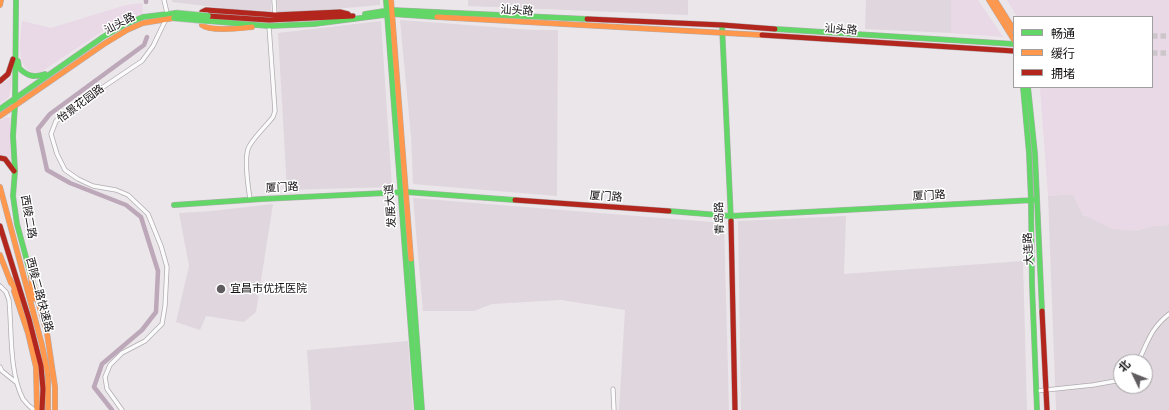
<!DOCTYPE html>
<meta charset="utf-8">
<style>
body{margin:0}
#map{position:relative;width:1169px;height:410px;overflow:hidden;background:#ebe6ea;font-family:"Varela Round","Noto Sans SC",sans-serif}
canvas{display:block}
.legend{position:absolute;left:1013px;top:16px;width:140px;height:72px;box-sizing:border-box;background:#fff;border:1px solid #a19fa0;margin:0;padding:5px 7px;list-style:none;font-size:12px;color:#131012}
.legend li{display:flex;align-items:center;gap:8px;height:20px}
.legend b{width:20px;border:1px solid #a19fa0}
.north{position:absolute;left:1113px;top:354px;width:40px;height:40px;box-sizing:border-box;background:#fff;border:1px solid #a19fa0;border-radius:50%;rotate:313deg;font-size:11px;font-weight:700;line-height:16px;text-align:center;color:#131012}
.north::after{content:'';display:block;margin:auto;width:14px;height:18px;background:#5f5b5e;clip-path:polygon(50% 0,100% 100%,50% 72%,0 100%)}
</style>
<div id="map">
<canvas width="1169" height="410"></canvas>
<ul class="legend">
<li><b style="height:5px;background:#63d668"></b>畅通</li>
<li><b style="height:5px;background:#ff974d"></b>缓行</li>
<li><b style="height:5px;background:#b3261e"></b>拥堵</li>
</ul>
<div class="north">北</div>
</div>
<script>
const c = document.querySelector('canvas').getContext('2d');
c.lineJoin = 'round';
function paint(path, color) {
  c.fillStyle = color;
  c.fill(path, 'evenodd');
}
function stroke(path, color, width, dash) {
  c.strokeStyle = color;
  c.lineWidth = width;
  c.lineCap = dash ? 'butt' : 'round';
  c.setLineDash(dash || []);
  c.stroke(path);
}
function label(font, color, halo, rows, align = 'center') {
  c.font = font + ' "Varela Round","Noto Sans SC",sans-serif';
  c.lineWidth = 3;
  c.setLineDash([]);
  c.textBaseline = 'middle';
  c.strokeStyle = halo;
  c.fillStyle = color;
  for (const [text, x, y, turn = 0] of rows) {
    c.save();
    c.translate(x, y);
    c.rotate((+turn || 0) * Math.PI / 180);
    c.textAlign = isNaN(turn) ? turn : align;
    if (halo) c.strokeText(text, 0, 0);
    c.fillText(text, 0, 0);
    c.restore();
  }
}
paint(new Path2D(`
 M172,0H271V11L232,9L172,2Z
 M277,0H380V5L278,14Z
 M468,0H688V15L468,6Z
 M866,0H951V33L865,29Z
 M400,20L533,30H558L557,196L413,184L411,137Z
 M381,21L392,187L287,190L278,33Z
 M1073,194L1083,215L1134,231L1153,226L1169,225V410H1056L1048,196ZM1121,362H1145V386H1121Z
 M413,198L724,223L729,410H619L625,310L561,300L492,304L474,311H423Z
 M273,204L256,312L244,322L206,316L200,330L176,322L189,266L179,213L212,211Z
 M846,216L844,274L1023,261L1027,410H741L738,221Z
 M408,341L413,410H311L307,350Z`), '#e0d6de');
paint(new Path2D(`
 M951,0H978L1003,37L951,33Z
 M1007,0H1169V225L1153,226L1134,231L1112,229L1083,215L1073,194L1048,196L1040,87H1152V17H1017Z
 M142,3L143,14L126,19L109,27L41,72C13,77 21,37 22,21L51,28L126,5Z
 M13,73L9,97L0,104V85L9,79Z
 M6,117L11,118V161L3,155H0V121Z`), '#e9d8e6');
stroke(new Path2D(`
 M146,0V2
 M112,410L94,387L102,364L142,330L156,312L158,271L141,217L126,205L70,183L47,170L38,129L50,114L144,45L147,37`), '#bda8b9', 4.5);
stroke(new Path2D(`
 M1152,36H1169
 M1152,53H1169`), '#cbc6ca', 5.5, [5.5, 3]);
const street = new Path2D(`
 M164,0L167,13
 M274,0L275,15
 M250,199C248,186 244,162 248,149C251,140 267,125 273,117L275,111L269,26
 M0,286L6,292L9,300C12,331 9,372 23,399C26,403 30,407 34,410
 M1138,362C1148,342 1150,329 1169,314
 M0,367L2,371L17,383
 M613,389L614,410
 M1036,391L1093,385L1121,380
 M122,410L107,389L105,377L110,365L122,353L145,341L162,324L165,306L167,267L161,246L148,214L128,195L116,190L93,186L78,179L65,170L57,154L51,134L56,121L78,104L142,61L153,46L166,19`);
const fast = new Path2D(`
 M16,0L15,105L13,136L15,171L13,196L17,224L34,287
 M386,0L417,410
 M365,14L391,10L587,19
 M208,21L269,26L314,24L392,14L437,17
 M722,25L731,221
 M775,29L1014,44
 M18,61L19,68C27,76 34,78 45,74
 M1023,87L1029,153L1031,201L1032,284L1037,410
 M1028,87L1035,154L1042,311
 M0,109L103,37L124,25L143,17L176,13
 M174,205L262,199L406,192L515,200
 M669,211L731,216L1034,200
 M411,259L422,410`);
const slow = new Path2D(`
 M391,0L411,259
 M989,0L1014,40
 M995,0L1014,30
 M0,5L1,0
 M437,17L762,35
 M202,25C210,32 241,28 252,27
 M0,116L104,44L127,30L143,23L174,18
 M0,187L42,345L48,375V410
 M0,255L11,283
 M31,277L33,299
 M10,279L20,299
 M34,287L47,333L55,387V410
 M14,291L28,333L36,367L37,410`);
const jam = new Path2D(`
 M202,12L206,10L275,15L340,12L348,14
 M208,16L269,20L353,16
 M587,19L722,25L775,29
 M762,35L1014,51
 M0,81L8,74L13,59
 M0,158L5,159L14,171
 M515,200L669,211
 M731,221L735,410
 M0,226L29,319L41,366L43,389L42,410
 M1042,311L1047,410`);
stroke(street, '#b1adb0', 5);
stroke(fast, '#b1adb0', 6);
stroke(slow, '#b1adb0', 6);
stroke(jam, '#b1adb0', 6);
stroke(street, '#fcfbfc', 3.5);
stroke(fast, '#63d668', 5);
stroke(slow, '#ff974d', 5);
stroke(jam, '#b3261e', 5);
const fastBridge = new Path2D(`
 M176,13L208,16
 M174,18L208,21`);
stroke(fastBridge, '#c4c2c4', 7, []);
stroke(fastBridge, '#63d668', 5.5);
for (const [x, y, r, color] of [
 [221,289,5,"#5f5b5e"]
]) {
  const dot = new Path2D();
  dot.arc(x, y, r, 0, 2 * Math.PI);
  c.fillStyle = color;
  c.fill(dot);
  stroke(dot, '#fff', 1.5);
}
label('11px', '#131012', '#fff', [
 ["汕头路",517,11,3],
 ["汕头路",120,24,-28],
 ["汕头路",841,30,4],
 ["怡景花园路",81,104,-37],
 ["厦门路",282,188,-3],
 ["厦门路",929,196,-3],
 ["厦门路",606,197,4],
 ["发展大道",391,206,-94],
 ["西陵二路",28,217,80],
 ["青岛路",720,218,-92],
 ["大连路",1029,249,-93],
 ["西陵二路快速路",39,295,75]
]);
label('11px', '#131012', '#fff', [
 ["宜昌市优抚医院",230,289]
], 'left');
</script>
